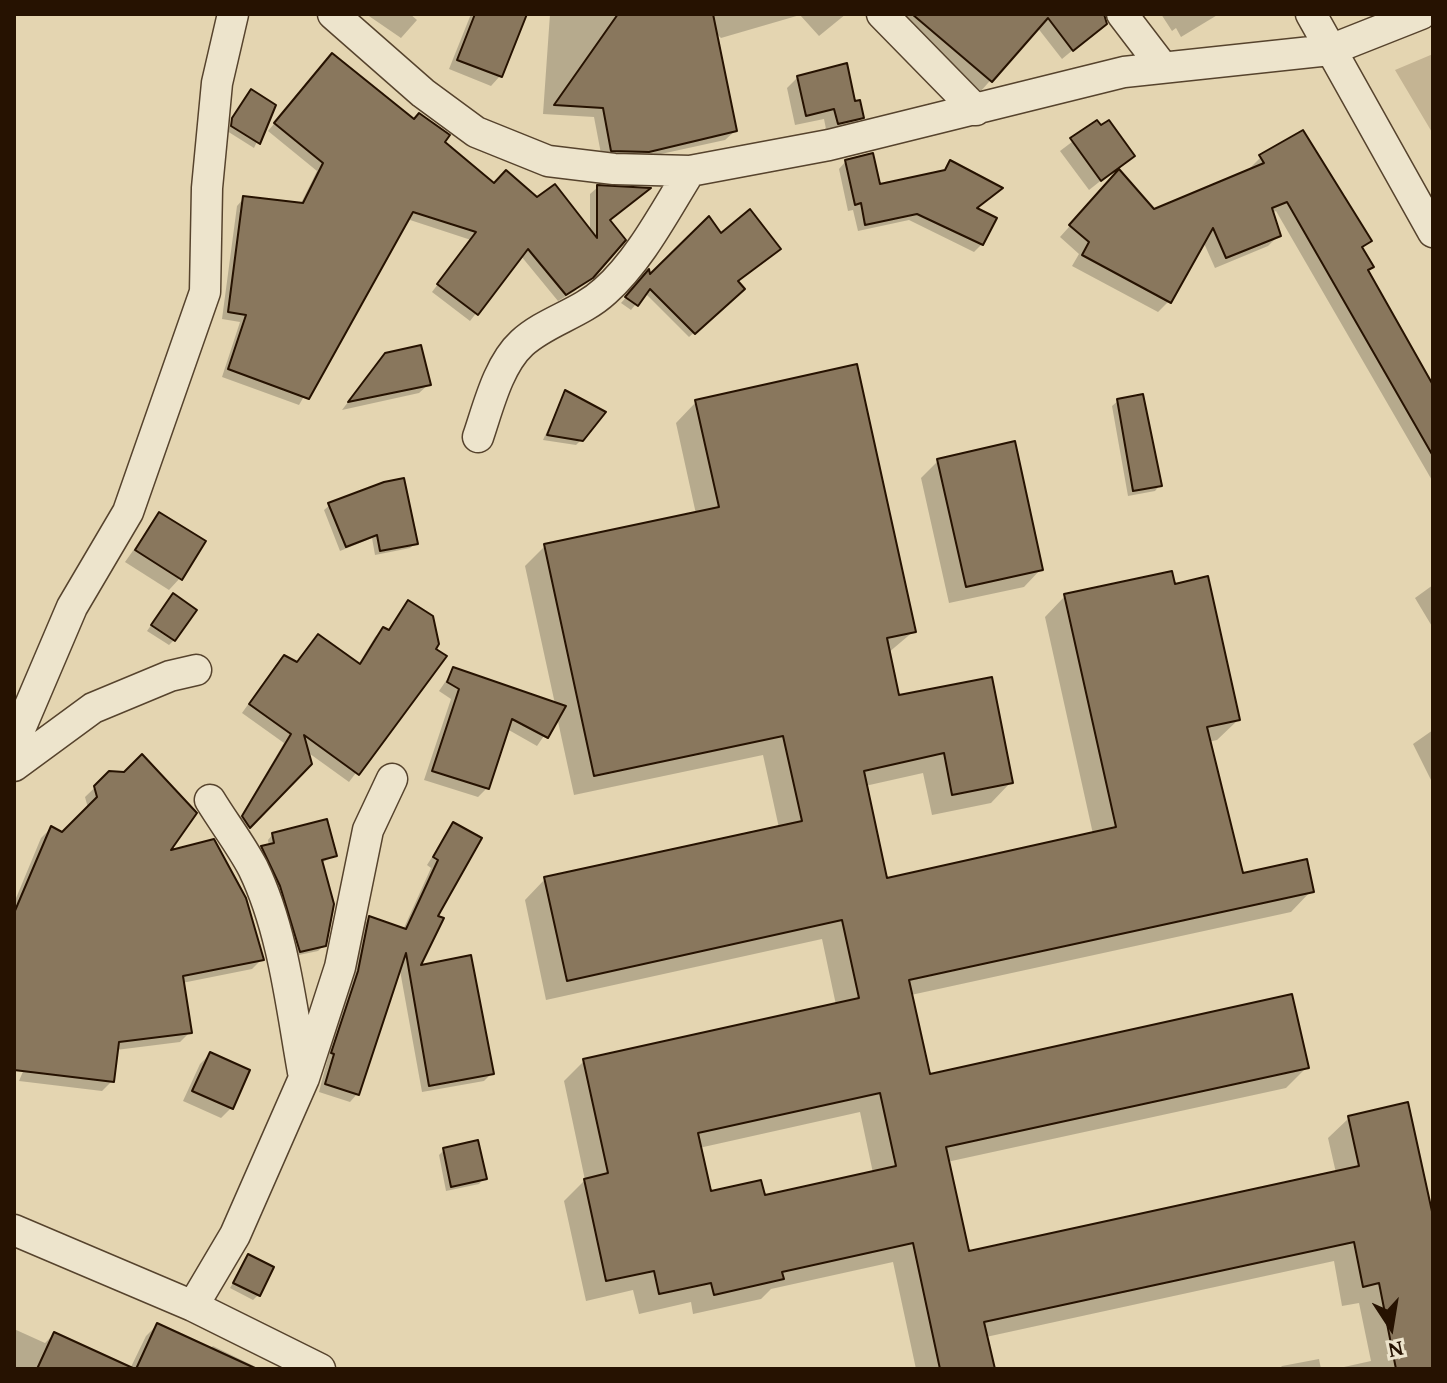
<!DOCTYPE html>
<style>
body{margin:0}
#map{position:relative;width:1447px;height:1383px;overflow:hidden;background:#e4d5b1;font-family:"Gentium Book Plus",serif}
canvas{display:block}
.frame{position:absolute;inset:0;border:16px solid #261201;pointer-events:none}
.north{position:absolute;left:1351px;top:1287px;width:80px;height:80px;-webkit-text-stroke:6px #ede4cc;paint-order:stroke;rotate:168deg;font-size:22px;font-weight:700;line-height:32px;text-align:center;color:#261201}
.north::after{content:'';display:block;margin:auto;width:28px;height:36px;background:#261201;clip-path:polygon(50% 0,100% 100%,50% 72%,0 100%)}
</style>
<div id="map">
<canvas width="1447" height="1383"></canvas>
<div class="frame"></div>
<div class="north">N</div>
</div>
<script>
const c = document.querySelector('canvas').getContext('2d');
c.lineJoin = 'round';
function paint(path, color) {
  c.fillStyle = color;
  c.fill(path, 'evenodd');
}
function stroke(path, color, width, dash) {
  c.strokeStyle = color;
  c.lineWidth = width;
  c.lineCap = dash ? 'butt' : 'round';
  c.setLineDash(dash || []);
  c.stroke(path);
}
paint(new Path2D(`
 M1433,54V134L1395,70Z`), '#c4b493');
paint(new Path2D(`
 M366,14H410L417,20L401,38Z
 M471,14H525L500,76L491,86L449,69Z
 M550,14H660L735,131L725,140L638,159H602L594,117L543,114Z
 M696,14H846L819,36L800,15L721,38Z
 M886,14H1094L1103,25L1062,59L1037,27L981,91Z
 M1161,14H1219L1181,37L1176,28L1172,31Z
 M325,63L442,143L494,185L536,200L590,233V194L598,187L609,220L623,240L575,291L558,301L521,256L470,321L432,292L471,240L407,219L299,405L222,377L240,322L222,319L237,206L244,198L300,205L317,171L268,131Z
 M798,77L854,104L862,117L851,128L827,134L824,119L795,125L787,88Z
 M246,96L274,106L254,148L227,131Z
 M1097,123L1132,156L1089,190L1060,151Z
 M1261,157L1370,241L1361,250L1371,267L1367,271L1428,381L1433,378V482L1276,211L1272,213L1279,235L1268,246L1215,268L1203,241L1169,301L1158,312L1072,266L1079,254L1060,237L1109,182L1153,211L1251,171L1250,168Z
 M846,161L879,186L942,172L950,163L975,209L982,244L974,252L909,220L858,231L853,210L848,211L839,169Z
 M648,273L649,278L736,282L742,289L689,337L645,293L631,310L621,303Z
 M376,365L429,384L419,393L342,410Z
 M565,392L581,440L576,445L543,440Z
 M1118,401L1160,485L1155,491L1128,496L1112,406Z
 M696,402L914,631L888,653L897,698L1011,782L991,803L932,815L923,773L865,786L885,880L1093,834L1045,617L1065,596L1174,586L1238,720L1217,740L1208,742L1242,875L1311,891L1291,912L911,995L928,1076L1307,1067L1286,1088L947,1162L967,1254L1336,1173L1328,1138L1349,1118L1433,1227V1369H1335L1371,1361L1359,1303L1342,1306L1334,1261L986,1337L993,1369H916L893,1262L771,1289L761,1299L693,1314L691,1302L639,1314L633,1290L586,1301L564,1201L585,1180L564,1081L584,1061L836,1005L822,939L546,1000L525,900L545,879L779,828L763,755L574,795L557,717L537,746L507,729L487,788L478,797L424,780L451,699L439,691L454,669L555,704L525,566L545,546L696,514L676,423ZM860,1112L873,1173L764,1197L709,1193L699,1148Z
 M938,461L1041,569L1024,587L949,603L921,478Z
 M330,505L416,543L410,548L375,555L372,538L340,551L324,510Z
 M159,514L180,578L169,590L125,562Z
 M1433,585V628L1415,598Z
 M168,601L174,640L169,645L147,631Z
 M408,602L433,649L444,657L349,782L306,751L309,763L241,835L235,826L284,743L242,713L276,665L285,657L296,664L318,637L358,665L375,637L383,629L387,631Z
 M1433,730V784L1413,744Z
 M110,773L166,853L262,959L252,969L182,983L190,1032L180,1042L116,1050L112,1081L102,1091L19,1081L32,1050L14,1033V903L41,838L51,828L62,835L88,808L85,797Z
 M453,824L436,917L417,968L492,1073L484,1081L422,1092L399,965L357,1094L350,1102L319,1092L362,926L369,919L403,930L431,868L427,865Z
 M273,834L335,856L321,863L324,945L318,951L294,956L257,853L269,847L268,840Z
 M210,1054L248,1071L231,1108L221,1118L183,1101L200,1064Z
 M444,1150L484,1178L479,1184L446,1191L439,1155Z
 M248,1256L258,1295L253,1300L230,1288Z
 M157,1325L210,1349L213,1346L260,1369H14V1329L45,1343L54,1334L130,1369L146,1336Z
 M1319,1359L1321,1369H1279L1282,1366Z`), '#0003');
const building = new Path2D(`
 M475,14H527L502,77L457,60Z
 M618,14H713L737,131L649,152L611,151L603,108L554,105Z
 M912,14H1104L1107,24L1073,51L1048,18L992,82Z
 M332,53L414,119L419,113L450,135L445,142L494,183L506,170L537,197L555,184L597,238V185L651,188L610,220L626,240L593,278L566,295L528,249L478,315L437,284L476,232L413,212L309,399L228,369L246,315L228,312L243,196L303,203L323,163L274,123Z
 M847,63L855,101L860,100L864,118L838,124L834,109L806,116L797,76Z
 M251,89L276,105L260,144L231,126L232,118Z
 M1097,120L1101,125L1109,120L1135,156L1101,181L1070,138Z
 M1303,130L1372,241L1362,247L1374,267L1368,270L1433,385V456L1287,202L1272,208L1281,236L1226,258L1213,228L1171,303L1082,255L1089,242L1069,225L1119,169L1154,209L1264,163L1259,155Z
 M873,153L880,184L945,170L950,160L1003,188L977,208L997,218L983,245L917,214L865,225L861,203L855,205L845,160Z
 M750,209L781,249L738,281L745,289L695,334L650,289L638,306L625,297L649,269L650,274L709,216L721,233Z
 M421,345L431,385L348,402L385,353Z
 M857,364L916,632L887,638L899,695L992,677L1013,783L952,795L944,753L864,771L887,878L1116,827L1064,594L1172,571L1175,584L1208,576L1240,720L1207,727L1243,873L1307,859L1314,892L909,980L930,1074L1292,994L1309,1068L946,1147L969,1251L1359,1166L1348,1116L1408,1102L1433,1216V1369H1396L1379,1283L1363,1287L1354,1242L984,1322L995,1369H940L913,1243L782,1272L784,1279L714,1295L711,1283L659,1294L654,1271L606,1281L584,1179L608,1173L583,1059L859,998L842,920L567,981L544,877L802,821L783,736L594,776L544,544L719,507L695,400ZM880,1093L896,1166L765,1195L761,1180L711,1191L698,1133Z
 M565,390L606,412L583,441L547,435Z
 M1143,394L1162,486L1133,491L1117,399Z
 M1015,441L1043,570L966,587L937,459Z
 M404,478L418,544L380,551L377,535L346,547L328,503L384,482Z
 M159,512L206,541L182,580L135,550Z
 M173,593L197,610L175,641L151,625Z
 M408,600L433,616L439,644L436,649L447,656L359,775L304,735L312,764L250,828L242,816L291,734L249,704L284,655L297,662L318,634L360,664L383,627L389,630Z
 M453,667L566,706L548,738L512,719L489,789L432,771L459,689L447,682Z
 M142,754L197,813L171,850L214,839L246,898L264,960L183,976L192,1033L119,1042L114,1082L14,1070V913L51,826L62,832L97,797L94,786L109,771L124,772Z
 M327,819L337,856L322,860L334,904L326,946L300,952L280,886L261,846L274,843L272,833Z
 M453,822L482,838L438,916L444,918L421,965L471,955L494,1074L429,1086L406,953L359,1095L325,1084L334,1054L331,1053L358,971L369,916L406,929L438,860L433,857Z
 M210,1052L250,1070L233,1109L192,1091Z
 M478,1140L487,1179L451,1187L443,1148Z
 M248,1254L274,1267L260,1296L233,1283Z
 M157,1323L257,1369H136Z
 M54,1332L135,1369H37Z`);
paint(building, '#89775d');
stroke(building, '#261201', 2);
const minor = new Path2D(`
 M333,14L423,93L476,132L548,161L614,169L690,171L829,145L1124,72L1330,50L1421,14
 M882,14L976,110
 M1122,14L1161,65
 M1311,14L1433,232
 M478,437C488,408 498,365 522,343C546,321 580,314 605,291C640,260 665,211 690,171
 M14,743L72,607L128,512L205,292L207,188L217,83L233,14
 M14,766L93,708L170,676L196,670
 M210,800C224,823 241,845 253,868C283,930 291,1005 303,1072
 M14,1230L193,1306L320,1369
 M193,1306L235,1235L304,1078L340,967L368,830L392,779`);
stroke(minor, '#56432d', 33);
stroke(minor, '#ede4cc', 30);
</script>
